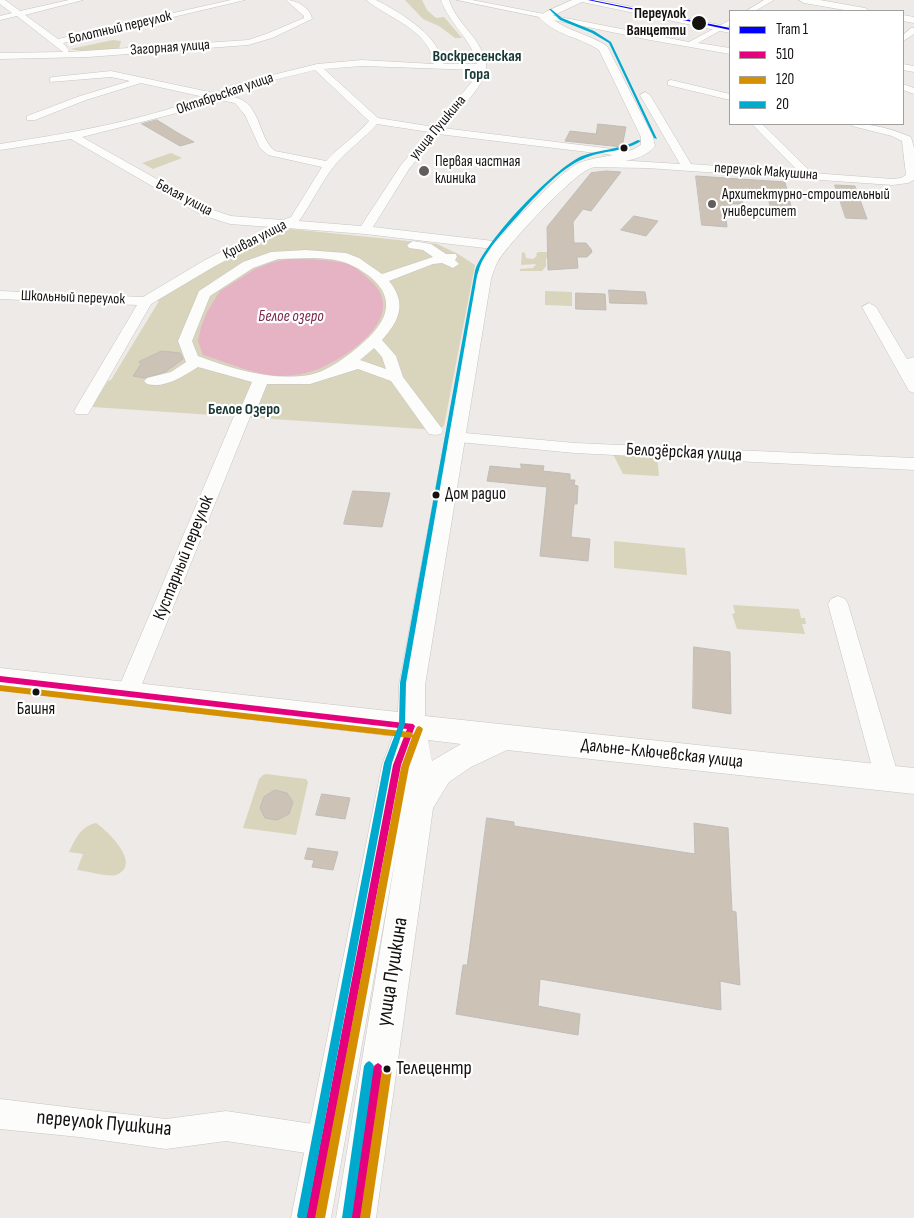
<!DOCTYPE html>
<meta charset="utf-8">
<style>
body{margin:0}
#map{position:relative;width:914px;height:1218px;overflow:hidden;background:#eeeae7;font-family:"Sofia Sans Condensed",sans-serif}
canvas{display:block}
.legend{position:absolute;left:729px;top:10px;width:175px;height:115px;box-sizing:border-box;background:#fff;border:1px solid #a1a09f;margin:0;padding:6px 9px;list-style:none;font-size:15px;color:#141110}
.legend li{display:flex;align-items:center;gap:10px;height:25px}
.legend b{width:25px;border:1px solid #a1a09f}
</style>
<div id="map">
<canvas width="914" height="1218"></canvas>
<ul class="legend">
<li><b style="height:6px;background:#00f"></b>Tram 1</li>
<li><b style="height:6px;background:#e5007d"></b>510</li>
<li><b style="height:6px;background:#d59002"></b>120</li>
<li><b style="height:6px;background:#00a9ce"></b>20</li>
</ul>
</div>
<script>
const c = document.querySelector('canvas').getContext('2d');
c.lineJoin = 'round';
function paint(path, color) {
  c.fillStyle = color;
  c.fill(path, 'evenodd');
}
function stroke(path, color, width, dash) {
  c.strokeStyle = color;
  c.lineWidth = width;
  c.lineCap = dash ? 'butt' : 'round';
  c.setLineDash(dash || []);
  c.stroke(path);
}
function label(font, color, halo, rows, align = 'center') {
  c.font = font + ' "Sofia Sans Condensed",sans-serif';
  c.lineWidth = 4.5;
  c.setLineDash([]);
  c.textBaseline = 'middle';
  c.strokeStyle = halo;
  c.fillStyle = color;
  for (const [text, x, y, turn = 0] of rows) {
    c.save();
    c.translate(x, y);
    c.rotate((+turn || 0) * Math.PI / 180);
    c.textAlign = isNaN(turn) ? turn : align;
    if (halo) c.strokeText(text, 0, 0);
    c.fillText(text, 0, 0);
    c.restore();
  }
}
paint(new Path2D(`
 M405,0H422L427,10L436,18L444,17L462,38H455L439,26L423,19Z
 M113,40L121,41L119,49L87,52L70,49Z
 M171,153L182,158L153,169L142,163Z
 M291,229L437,244L458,254L475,265L444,426L437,430L93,407V404L108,381L111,380L159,301H153L166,292L281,231Z
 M522,252L525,253L526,258L533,259L537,256L536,254L538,252H546L549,255L546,259V266L542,271H520V269L533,268L536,264L521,265Z
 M545,291L572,292V306L545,305Z
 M613,454L657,456L659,476L623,474Z
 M614,541L685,548L687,575L614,568Z
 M733,605L799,609L801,618H805L806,624H802L805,634L737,629L732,614L735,613Z
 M266,774L306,779L308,782L296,835L243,828L259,779L263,775Z
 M96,823C108,831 143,865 116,875C108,877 86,871 77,870L83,854L69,852C76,838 80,827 96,823Z`), '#d9d4bc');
paint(new Path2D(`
 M287,259C305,259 326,259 344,263C355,265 364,275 372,282C405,314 357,350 329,364C315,372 297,376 281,376C257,376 227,362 203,355L198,341L201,327L207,312L220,291L255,269L270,263Z`), '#e6b3c4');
const building = new Path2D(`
 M157,120L178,133L194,142L180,146L142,124Z
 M598,124L626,127L622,147L565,141L570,131L596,134Z
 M606,171L621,172L591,211L583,209L573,222L574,243H586L591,249L592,252L587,257H577L578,268L548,270L547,227L591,173Z
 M696,176L785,182L794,218L772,216L767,192L741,190L743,204H730L731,210H725L727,227L702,225Z
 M835,185L855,186L867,219L846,218Z
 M634,216L658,221L646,236L621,230Z
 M609,290L645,292L647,304L610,303Z
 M576,293L605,294L606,310L576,309Z
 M162,351L180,353L183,359L165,372L145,378L133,376L141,364L139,362Z
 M521,464L544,466L543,471L570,474V480H575L574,485L578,486L577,504H574L571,537L590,539L588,561L540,556L547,487L487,481L490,466L521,469Z
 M353,491L390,493L382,527L344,524Z
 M694,647L730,652L731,714L693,708Z
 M275,790L287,793L293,802L289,814L277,820L265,818L260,808L264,797Z
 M322,794L350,798L345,819L316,815Z
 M487,818L514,822V826L695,854L694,823L728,828L732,911L736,912L740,985L720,981L721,1010L540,979L538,1006L580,1014L578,1035L456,1014L463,965H467Z
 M308,848L338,852L333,870L312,867L314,860L305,859Z`);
paint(building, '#ccc2b5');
stroke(building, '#bfbcb9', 1);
const minor = new Path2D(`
 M0,0H5L20,11L69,0H83L25,15L58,39L231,0H245L63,43L69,50L68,52L248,40L266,34L304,18V16L286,0C296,0 311,8 312,19L272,38L248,45L88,57L0,59V53L63,52L17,16L0,20V16L12,13L0,4Z
 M366,0H376L382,3C405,16 439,36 443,64H477C472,39 449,24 441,0H449C454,15 464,25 474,38C480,47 488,59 486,70C484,86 455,115 443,128L621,150L626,153L621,156L438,134L409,169L373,227L502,242L508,246L506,249L502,250L365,234L287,228L215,266L151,304L88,414H76L74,411L137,305L0,299V291L143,297L205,260L271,227L230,224L202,215L71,139L0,150V144C69,133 138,122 204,97L141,83L86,100L35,120H27V116L80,96L130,81L111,77L50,82V78L53,77L111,71L214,93L240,83L317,64L362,60L434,64C430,30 388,18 366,0ZM362,66L477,70L471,83L434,127L378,118L324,69ZM315,70L369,121C356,136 340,146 326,161L275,151C259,139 261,108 240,99C236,97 229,96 225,95L246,87ZM215,99L235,103L245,115L260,148L268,155L322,167L291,217L283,220L231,216L210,209L82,137L181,112ZM377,124L429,132L401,165L361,226L299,221C312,203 321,182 335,165C348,149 364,139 377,124Z
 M457,0H472L689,42L730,20V25L698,43L730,48V54L650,40Z
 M764,0H774L755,11H746Z
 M911,28H914V34L903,41V35Z
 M671,80L730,94V100L668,85V81Z
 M903,84L914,88V94L903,90Z
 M645,92L650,95L691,164L799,172L752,124H762L812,173L893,179L901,178L906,175L902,141L892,136L852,126L851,124C871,123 892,129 911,137L914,148V180L908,183L893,185L647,168L584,167L583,165L584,163L617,160L680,164L640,95Z
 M413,241L431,244L446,254H456L457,257L455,260L459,264L453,268L442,263L433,264L389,281C407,303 400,320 382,340L396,356L403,377L443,430L441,434L435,435L429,434L391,381L358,369L310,384H267L259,404L250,417L138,694L135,700L127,703L119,700L116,694L234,416L243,403L252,382L198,367C184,376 164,389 147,384L144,381L147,378L171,372L186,362L178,341L199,291L243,262L271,252L306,250L346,253L359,258L382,274L433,257L423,250L409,248L407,245ZM313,258C337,259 349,261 369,276C404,304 379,331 352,352C340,361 325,372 309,375C269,381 234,369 198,356L192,341L210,296L253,268L278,259ZM374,348L382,357L386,369L360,360Z
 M869,303L876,307L907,359L914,357V393L909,391L862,307Z
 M454,432L575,443L914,458V470L575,453L448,441L446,437L448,433Z
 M838,596L845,599L848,604L899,778L895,786L887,789L879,786L875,778L828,604L831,599Z
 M0,1099L166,1119L226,1111L326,1126L337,1130L341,1141L337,1152L326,1156L226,1141L166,1149L79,1137L0,1129Z`);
const major = new Path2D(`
 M572,0H598L730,27V33L582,2L550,17C566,31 589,34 607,46L653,137L655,146C639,166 607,159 587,170C568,180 510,242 498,261C495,266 493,273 491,279L425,685V716L914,768V794L507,750L471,767L449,782L433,808L376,1218H336L396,854L331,1218H291L382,765L393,736L0,690V668L398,712L399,685L475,279C477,273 479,267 482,261C493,242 560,171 579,163C599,155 623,157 641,145V137L599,50C580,37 554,35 539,17L545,12ZM428,740L461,744L432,761Z
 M799,0H820L865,8L870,11H850L804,3Z
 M903,15L914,17V23L903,21Z
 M903,64L914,66V72L903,70Z`);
stroke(minor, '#c7c4c2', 1);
stroke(major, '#c7c4c2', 1);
paint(minor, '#fcfcfb');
paint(major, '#fcfcfb');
paint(new Path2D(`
 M0,676L413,724L415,726L401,765L316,1218H306L393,765L407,729L0,682Z
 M378,1063L381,1065L383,1068L361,1218H351L373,1068L375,1065Z`), '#e5007d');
paint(new Path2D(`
 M0,685L410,732L412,733L413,735L417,727L419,726L421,727L423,729L409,767L325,1218H315L401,767L412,737L410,738L0,691Z
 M387,1064L390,1066L392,1069L370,1218H360L382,1069L384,1066Z`), '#d59002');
paint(new Path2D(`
 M549,9H551L562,18L594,31L611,42L657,139L654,138L609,43L592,33L560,20Z
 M638,140L641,141C623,153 601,150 583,159C560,169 539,193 522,211C509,226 494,241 484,258C480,264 479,270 477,276L406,683L405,724L392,763L307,1216L306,1218H298L297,1216L384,763L399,724L400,683L475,271C484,242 554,168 582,156C600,149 620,150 638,140Z
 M369,1061L372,1063L374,1066L352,1217V1218H342L364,1066L366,1063Z`), '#00a9ce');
paint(new Path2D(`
 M588,0H592L730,28V30Z`), '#00f');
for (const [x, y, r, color] of [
 [699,23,8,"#141110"],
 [624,148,4.5,"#141110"],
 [424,171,6,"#605d5b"],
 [712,204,5,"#605d5b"],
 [436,495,4.5,"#141110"],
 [36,692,4.5,"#141110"],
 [387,1069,4.5,"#141110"]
]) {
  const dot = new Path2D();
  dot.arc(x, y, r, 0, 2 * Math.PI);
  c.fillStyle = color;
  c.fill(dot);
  stroke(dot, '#fff', 2);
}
label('bold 15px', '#141110', '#fff', [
 ["Переулок",686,14],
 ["Ванцетти",686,31]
], 'right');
label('15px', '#141110', '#fff', [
 ["Болотный переулок",120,28,-13],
 ["Загорная улица",170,48,-4],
 ["Октябрьская улица",225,94,-19],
 ["улица Пушкина",438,128,-50],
 ["переулок Макушина",766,172,4],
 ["Белая улица",184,198,28],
 ["Кривая улица",255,240,-27],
 ["Школьный переулок",73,298,2]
]);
label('15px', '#141110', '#fff', [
 ["Первая частная",435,162],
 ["клиника",435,179],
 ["Архитектурно-строительный",722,195],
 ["университет",722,212]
], 'left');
label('bold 16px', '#183934', '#fff', [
 ["Воскресенская",477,57],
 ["Гора",477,75],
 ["Белое Озеро",244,410]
]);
label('italic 16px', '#7a284d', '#fff', [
 ["Белое озеро",291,317]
]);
label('17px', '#141110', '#fff', [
 ["Дом радио",445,495],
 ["Башня",36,710,"center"]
], 'left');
label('18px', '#141110', '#fff', [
 ["Белозёрская улица",684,453,3],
 ["Кустарный переулок",184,558,-68],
 ["Дальне-Ключевская улица",662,754,6]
]);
label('20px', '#141110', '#fff', [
 ["Телецентр",396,1069]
], 'left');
label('21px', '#141110', '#fff', [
 ["улица Пушкина",393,972,-81],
 ["переулок Пушкина",104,1124,5]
]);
</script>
